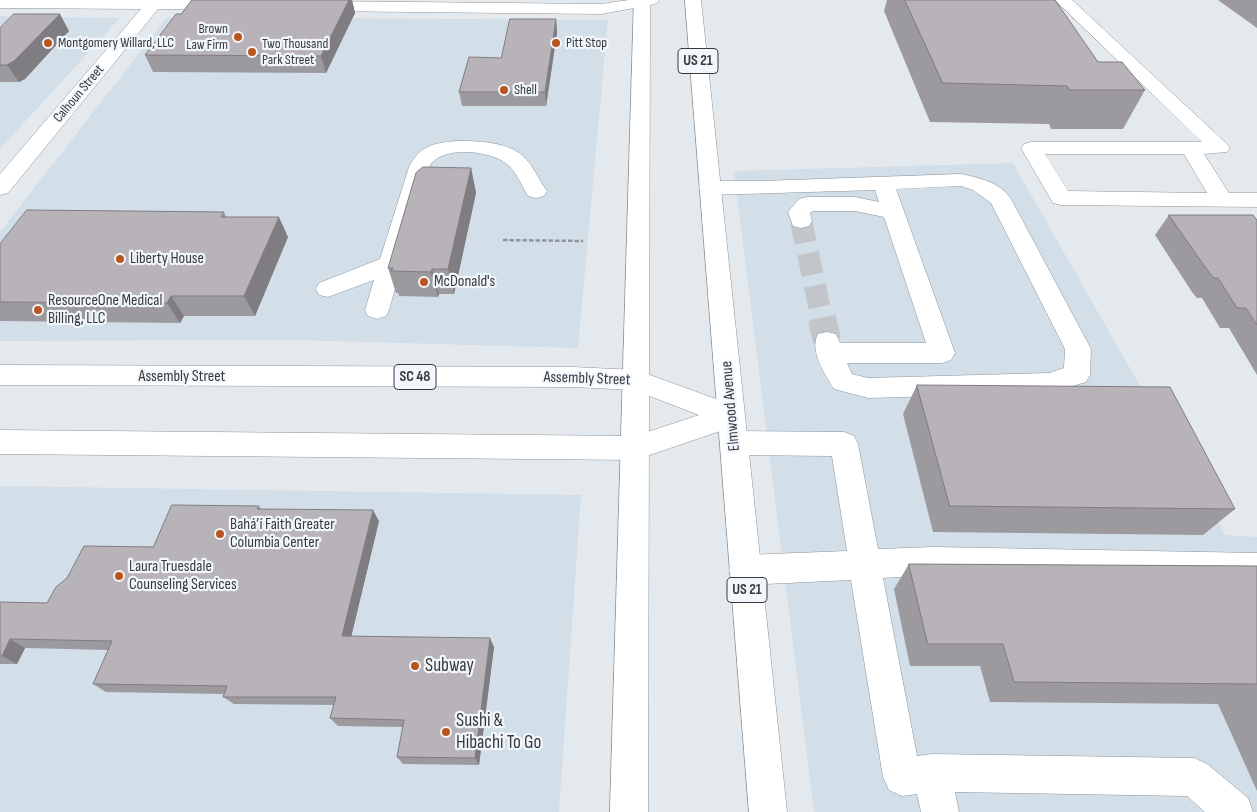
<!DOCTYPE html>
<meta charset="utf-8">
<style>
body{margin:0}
canvas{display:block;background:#e4e9ee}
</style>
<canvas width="1257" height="812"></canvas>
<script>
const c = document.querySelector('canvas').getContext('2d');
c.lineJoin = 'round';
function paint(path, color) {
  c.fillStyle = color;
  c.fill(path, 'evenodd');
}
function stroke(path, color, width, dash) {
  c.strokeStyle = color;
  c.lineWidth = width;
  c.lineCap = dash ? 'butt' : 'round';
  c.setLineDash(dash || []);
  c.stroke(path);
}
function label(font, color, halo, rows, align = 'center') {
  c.font = font + ' "Sofia Sans Condensed",sans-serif';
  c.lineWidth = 4.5;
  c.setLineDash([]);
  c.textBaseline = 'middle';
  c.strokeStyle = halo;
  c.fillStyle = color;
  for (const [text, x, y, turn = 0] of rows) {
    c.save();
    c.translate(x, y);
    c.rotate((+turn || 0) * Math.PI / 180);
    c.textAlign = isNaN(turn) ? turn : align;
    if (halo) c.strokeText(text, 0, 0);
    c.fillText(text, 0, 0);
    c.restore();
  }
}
paint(new Path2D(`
 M0,16L120,18L0,149Z
 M167,17L608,20L578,348L292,340L0,341V232Z
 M1013,163L1225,535L1257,537V812H814L734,171Z
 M0,486L581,495L559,812H0Z`), '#d2dfe9');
stroke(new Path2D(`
 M801,221L822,319`), '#c2c6ca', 22, [22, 11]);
stroke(new Path2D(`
 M822,318L827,341`), '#c2c6ca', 28, [28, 14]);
const minor = new Path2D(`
 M0,0H226L232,2L234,5L232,8L226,10L158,9L8,193L0,195V174L141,9L0,8Z
 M629,0H659L657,3L651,5L601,14L316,11L310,9L308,6L310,3L316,1L601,4Z
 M1055,0H1072L1227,144L1230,148L1227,152L1204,154L1229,193H1257V207L1061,205L1053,203L1021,148L1024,144L1031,142H1202ZM1045,154H1184L1207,193L1068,191Z
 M456,141C476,141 506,141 523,156C533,165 539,180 547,191L544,196L536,198L528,196C522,186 516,171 507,164C490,150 440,145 429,167L389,310L386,316L377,319L368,316L365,310L374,280L328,297L319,295L316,289L319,283L380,259L409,167C420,146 433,143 456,141Z
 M961,174C979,178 1000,182 1011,199L1091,349L1090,375L1086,382L1049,393L868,398L834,389C825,374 809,351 818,334L827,332L836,334L840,343H926L884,217L855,211H813L810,213L812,221L809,226L801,228L793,226L788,212L799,199L807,197H855L879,202L875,190L710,195L702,193L699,188L702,183L710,181H762ZM961,186L973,190L991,203L1065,349L1064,368L1049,373L868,378L852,374L847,363H942L951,360L955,353L896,189Z
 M734,431L844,432L854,436L858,444L878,549L934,547L1257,553V583L934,575L883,578L917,756L932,754L1194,758L1207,764L1248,798L1253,812H1205L1187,796L955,792L959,812H921L917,794L902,796L889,790L883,777L851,580L745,585L734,580L729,570L734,560L745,555L847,551L832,456L734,455L724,451L720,443L724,435Z`);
const major = new Path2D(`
 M0,365L573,367L636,370L741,408L745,416L741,424L635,460L0,454V430L635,436L699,415L634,390L573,387L0,385Z`);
const highway = new Path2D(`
 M634,0H650L648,812H610Z
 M685,0H701L787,812H749Z`);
stroke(minor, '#8e9498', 1);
stroke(major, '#8e9498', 1);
stroke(highway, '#8e9498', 1);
stroke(new Path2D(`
 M503,240L583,241`), '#919498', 2.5, [4.5, 2]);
paint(minor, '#fff');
paint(major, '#fff');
paint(highway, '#fff');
paint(new Path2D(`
 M192,0H361H352L355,13L326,73L153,72L145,55L181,14Z
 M887,0H1055L1098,62L1145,90L1123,129H1051L1049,124L930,122L884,11Z
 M1218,0H1257V28Z
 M556,19L557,33L546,106H462L459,92L501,58Z
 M0,28L69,31L25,79L19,82H0Z
 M471,168L476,193L454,294H439L438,297L399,296L398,293H396L388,268Z
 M224,212L226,217L288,237L255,316H184L180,323L0,321V244Z
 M1169,215L1257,220V375L1229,328H1220L1202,298H1197L1192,292L1155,235Z
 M917,385L1235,509L1203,535L933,532L903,414Z
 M259,506L261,509L379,521L351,637L494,647L479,765L403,764L397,757L403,727L338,726L330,718L334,705L234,704L223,697L224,694L106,692L93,684L108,650L25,648L17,664H0V602L47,603L153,547Z
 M909,564L1257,566V791L1218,704L990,702L980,666H910L894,589Z`), '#9d9a9f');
paint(new Path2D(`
 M349,0H352L355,13L326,73L321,56Z
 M60,14L69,31L25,79L19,82L7,65Z
 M556,19L557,33L546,106L545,92Z
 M471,168L476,193L454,294L448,269Z
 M279,217L288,237L255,316L244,296Z
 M432,269L439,294L438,297L431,272Z
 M171,296L184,316L180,323L167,303Z
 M373,510L379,521L349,646L342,636Z
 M490,638L494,647L479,765L475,758Z
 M10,639L25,648L17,664L2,656Z`), '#807d82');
const building = new Path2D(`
 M192,0H349L321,56L145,55L176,14H181Z
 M905,0H1055L1098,62H1122L1145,90H1070L1067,86L943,83Z
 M14,14H60L14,61L7,65H0V28Z
 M510,19H556L545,92H459L469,57L501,58Z
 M423,167L471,168L448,269H432L431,272L391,271L393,268H388L416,173Z
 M27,210L224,212L221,217H279L244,296H171L167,303L0,302V244Z
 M1169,215H1253L1257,220V325L1246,308H1237L1218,278H1214L1208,271Z
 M917,385L1170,387L1235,509L950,506Z
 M172,505L259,506L257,509L373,510L342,636L490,638L475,758L397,757L404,720L330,718L336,697H223L227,686L93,684L112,641L10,639L2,656H0V602L47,603L56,587L67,578L84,546L153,547Z
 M909,564L1257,566V684L1014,682L1003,644H928Z`);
paint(building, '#b7b3b9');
stroke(building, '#807d82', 1);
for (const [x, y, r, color] of [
 [238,37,5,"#b9551e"],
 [48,43,5,"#b9551e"],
 [556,43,5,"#b9551e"],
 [252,52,5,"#b9551e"],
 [504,90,5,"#b9551e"],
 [120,259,5,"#b9551e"],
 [424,282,5,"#b9551e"],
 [38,310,5,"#b9551e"],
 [220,534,5,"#b9551e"],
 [119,576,5,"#b9551e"],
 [415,666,5,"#b9551e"],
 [446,732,5,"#b9551e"]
]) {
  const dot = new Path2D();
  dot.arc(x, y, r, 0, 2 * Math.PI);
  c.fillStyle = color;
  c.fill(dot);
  stroke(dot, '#f1f7fc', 2);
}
label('14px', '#383a3c', '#f1f7fc', [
 ["Brown",228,29,"right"],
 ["Law Firm",228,45,"right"],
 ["Montgomery Willard, LLC",58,43],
 ["Pitt Stop",566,43],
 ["Two Thousand",262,44],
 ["Park Street",262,60],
 ["Shell",514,90]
], 'left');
label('14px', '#383a3c', '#f1f7fc', [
 ["Calhoun Street",79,94,-50]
]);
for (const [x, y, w] of [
 [698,61,40],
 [415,377,42],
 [747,590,40]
]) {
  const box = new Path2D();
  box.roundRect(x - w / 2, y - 12.5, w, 25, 4);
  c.fillStyle = '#f1f7fc';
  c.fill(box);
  stroke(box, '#383a3c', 1);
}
label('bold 15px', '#383a3c', null, [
 ["US 21",698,61],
 ["SC 48",415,377],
 ["US 21",747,590]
]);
label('16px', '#383a3c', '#f1f7fc', [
 ["Liberty House",130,259],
 ["McDonald's",434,282],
 ["ResourceOne Medical",48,301],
 ["Billing, LLC",48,319],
 ["Bahá’í Faith Greater",230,525],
 ["Columbia Center",230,543],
 ["Laura Truesdale",129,567],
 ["Counseling Services",129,585]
], 'left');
label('16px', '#383a3c', '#f1f7fc', [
 ["Assembly Street",182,377],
 ["Assembly Street",587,379,2],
 ["Elmwood Avenue",731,406,-95]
]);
label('19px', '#383a3c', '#f1f7fc', [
 ["Subway",425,666],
 ["Sushi &",456,721],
 ["Hibachi To Go",456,743]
], 'left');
</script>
